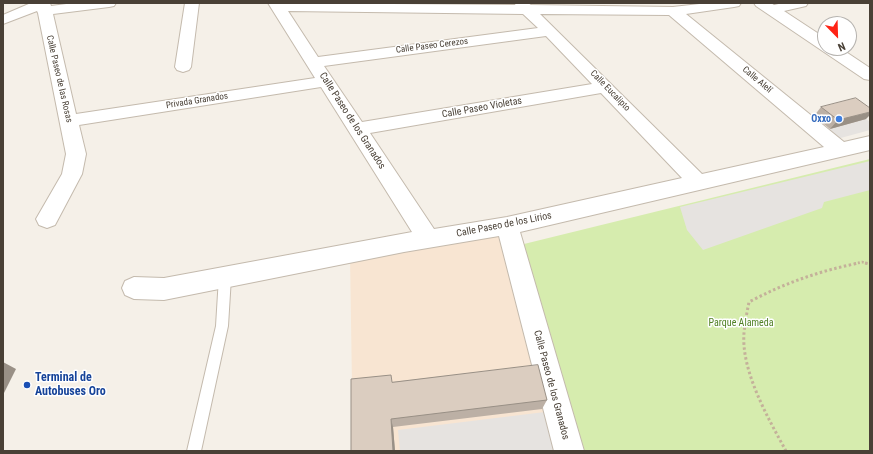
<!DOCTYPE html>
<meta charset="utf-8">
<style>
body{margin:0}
#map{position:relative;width:873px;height:454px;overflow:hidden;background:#f5f0e8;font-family:"Roboto Condensed",sans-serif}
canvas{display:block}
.frame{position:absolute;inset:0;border:4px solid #494036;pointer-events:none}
.north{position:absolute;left:817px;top:16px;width:40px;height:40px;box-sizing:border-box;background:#fff;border:1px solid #b6b3af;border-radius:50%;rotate:157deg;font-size:11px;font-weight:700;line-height:16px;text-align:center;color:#494036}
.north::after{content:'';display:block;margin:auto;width:14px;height:18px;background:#ff2315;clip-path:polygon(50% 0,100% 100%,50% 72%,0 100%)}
</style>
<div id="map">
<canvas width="873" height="454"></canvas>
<div class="frame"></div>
<div class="north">N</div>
</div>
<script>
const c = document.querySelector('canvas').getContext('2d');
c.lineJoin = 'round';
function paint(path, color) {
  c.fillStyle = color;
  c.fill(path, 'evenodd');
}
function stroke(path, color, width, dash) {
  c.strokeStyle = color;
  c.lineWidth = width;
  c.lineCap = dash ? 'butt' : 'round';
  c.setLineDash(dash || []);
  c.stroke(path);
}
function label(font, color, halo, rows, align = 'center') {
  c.font = font + ' "Roboto Condensed",sans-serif';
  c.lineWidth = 3;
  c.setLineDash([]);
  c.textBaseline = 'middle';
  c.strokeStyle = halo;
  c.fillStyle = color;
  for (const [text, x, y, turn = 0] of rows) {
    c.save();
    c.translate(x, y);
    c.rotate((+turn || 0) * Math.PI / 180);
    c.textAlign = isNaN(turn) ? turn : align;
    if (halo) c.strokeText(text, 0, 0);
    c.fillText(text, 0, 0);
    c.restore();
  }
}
paint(new Path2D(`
 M502,231L555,451H353L350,257Z`), '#f8e5d2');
paint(new Path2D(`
 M870,159V451H576L537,302L524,244Z`), '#d6ecae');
paint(new Path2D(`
 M866,119L870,122V130L837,139L826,130Z
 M870,161V190L824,202L822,208L703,250L687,230L680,207Z
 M545,412L555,451H400L398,430Z`), '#e6e3e0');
const lane = new Path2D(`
 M225,272L229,273L231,277L228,326L201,451H187L216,326L219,277L221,273Z`);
const street = new Path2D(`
 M31,3H50L51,6L74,3H116L114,6L109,7L53,14L76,114L315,78L268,3L515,5L516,3H528L531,5L673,7L708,3H741L739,6L734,7L686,14L844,142L870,136V150L520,232L584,451H554L499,236L404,252L164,300L134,299L125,295L122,288L125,281L134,277L164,278L412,232L321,87L79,125L86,154L82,174L55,225L47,228L39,225L36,219L62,174L66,154L38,13L37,11L3,24V15ZM288,11L523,14L538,28L318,57ZM540,14L669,15L824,147L702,174ZM546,36L592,84L362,122L324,66ZM601,93L682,178L507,217L434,229L370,133Z
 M185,3H199L191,67L189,70L183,72L177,70L175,67Z
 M754,3H771L774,5L783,3H808L806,6L784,11L825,38V48H840L870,68V80L864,79L756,6Z`);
stroke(lane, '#c4baad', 2);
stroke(street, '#c4baad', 2);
stroke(new Path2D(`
 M854,264L862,262L869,264`), '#c4b19a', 2.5, [2, 2]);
stroke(new Path2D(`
 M865,263L870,264
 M786,451C768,418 741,371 744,333C745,322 747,312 749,302C785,283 819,271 859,263`), '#c4b19a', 3, [2.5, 2.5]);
paint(lane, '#fff');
paint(street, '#fff');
paint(new Path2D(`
 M821,107L866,119L830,129L814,116Z
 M393,382L547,400L542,409L393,427L395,451H351Z`), '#bcb0a5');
paint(new Path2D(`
 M870,112V115L866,119L830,129L838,120Z
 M3,362L16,369L3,395Z
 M391,419L393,427L395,451H393Z`), '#999086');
const building = new Path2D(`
 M856,98L870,108V112L838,120L821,107Z
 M538,365L547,400L391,419L393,451H351V379L391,375L392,382Z`);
paint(building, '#dbcdc0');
stroke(building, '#999086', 1);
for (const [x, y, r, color] of [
 [839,119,4,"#3f7fe0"],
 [27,385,4,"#1a4fb4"]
]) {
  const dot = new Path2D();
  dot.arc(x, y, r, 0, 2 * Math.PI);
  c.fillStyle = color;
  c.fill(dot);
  stroke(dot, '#fff', 1.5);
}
label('9px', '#494036', '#fff', [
 ["Calle Paseo Cerezos",432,46,-7],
 ["Calle Paseo de las Rosas",59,79,77],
 ["Calle Alelí",757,80,40],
 ["Calle Eucalipto",610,91,46],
 ["Privada Granados",197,101,-9]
]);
label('10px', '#494036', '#fff', [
 ["Calle Paseo Violetas",482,108,-10],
 ["Calle Paseo de los Granados",352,121,57],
 ["Calle Paseo de los Lirios",504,225,-11],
 ["Calle Paseo de los Granados",551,385,75]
]);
label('bold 10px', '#366cbe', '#fff', [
 ["Oxxo",831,119]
], 'right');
label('10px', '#508024', '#fff', [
 ["Parque Alameda",741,323]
]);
label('bold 12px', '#164399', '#fff', [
 ["Terminal de",35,378],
 ["Autobuses Oro",35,392]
], 'left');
</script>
